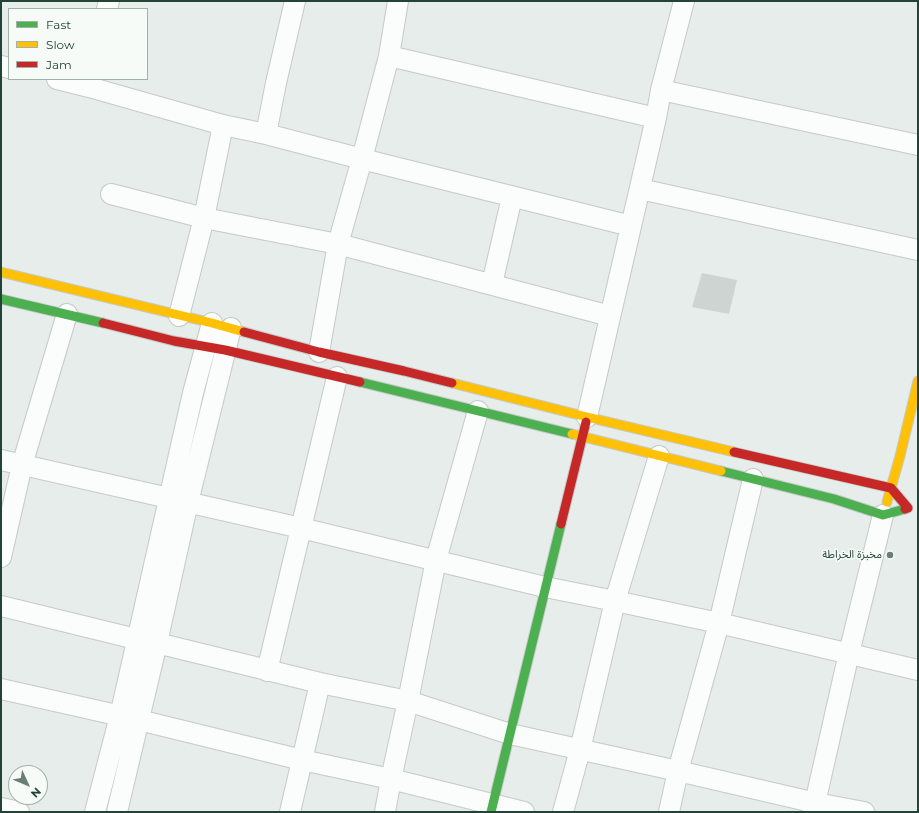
<!DOCTYPE html>
<meta charset="utf-8">
<style>
body{margin:0}
#map{position:relative;width:919px;height:813px;overflow:hidden;background:#e7edea;font-family:Montserrat,sans-serif}
canvas{display:block}
.frame{position:absolute;inset:0;border:2px solid #234238;pointer-events:none}
.legend{position:absolute;left:8px;top:8px;width:140px;height:72px;box-sizing:border-box;background:#f6fbf8;border:1px solid #a2b1ab;margin:0;padding:5px 7px;list-style:none;font-size:12px;color:#234238}
.legend li{display:flex;align-items:center;gap:8px;height:20px}
.legend b{width:20px;border:1px solid #a2b1ab}
.north{position:absolute;left:8px;top:765px;width:40px;height:40px;box-sizing:border-box;background:#f6fbf8;border:1px solid #a2b1ab;border-radius:50%;rotate:134deg;font-size:11px;font-weight:700;line-height:16px;text-align:center;color:#234238}
.north::after{content:'';display:block;margin:auto;width:14px;height:18px;background:#687e76;clip-path:polygon(50% 0,100% 100%,50% 72%,0 100%)}
</style>
<div id="map">
<canvas width="919" height="813"></canvas>
<div class="frame"></div>
<ul class="legend">
<li><b style="height:5px;background:#4caf50"></b>Fast</li>
<li><b style="height:5px;background:#ffc107"></b>Slow</li>
<li><b style="height:5px;background:#c62828"></b>Jam</li>
</ul>
<div class="north">N</div>
</div>
<script>
const c = document.querySelector('canvas').getContext('2d');
c.lineJoin = 'round';
function paint(path, color) {
  c.fillStyle = color;
  c.fill(path, 'evenodd');
}
function stroke(path, color, width, dash) {
  c.strokeStyle = color;
  c.lineWidth = width;
  c.lineCap = dash ? 'butt' : 'round';
  c.setLineDash(dash || []);
  c.stroke(path);
}
function label(font, color, halo, rows, align = 'center') {
  c.font = font + ' Montserrat,"Noto Sans Arabic",sans-serif';
  c.lineWidth = 3;
  c.setLineDash([]);
  c.textBaseline = 'middle';
  c.strokeStyle = halo;
  c.fillStyle = color;
  for (const [text, x, y, turn = 0] of rows) {
    c.save();
    c.translate(x, y);
    c.rotate((+turn || 0) * Math.PI / 180);
    c.textAlign = isNaN(turn) ? turn : align;
    if (halo) c.strokeText(text, 0, 0);
    c.fillText(text, 0, 0);
    c.restore();
  }
}
paint(new Path2D(`
 M702,273L737,280L729,314L692,307Z`), '#ced4d1');
const street = new Path2D(`
 M107,9L109,1
 M389,56L656,118
 M1,66L9,68
 M57,79L89,87L223,125L266,134L362,159L631,226
 M661,90L918,145
 M266,134L276,83L295,1
 M640,189L918,250
 M111,194L204,218L338,244L610,316
 M492,284L512,197
 M179,316L204,218L223,125
 M319,352L338,244L362,159L389,56L398,1
 M587,417L656,118L661,90L684,1
 M1,460L301,528L545,587L615,601L719,623L918,670
 M1,557L22,465L67,314
 M1,606L136,639L157,643L320,683L408,701L510,734L678,771L816,803L864,812
 M267,671L337,377
 M1,689L139,720L302,760L391,779L524,812
 M1,808L19,812
 M95,812L120,716L193,393L212,323
 M117,812L157,643L188,502L231,328
 M290,812L320,683
 M385,812L391,779L408,701L436,560L478,411
 M563,812L580,750L615,601L659,456
 M669,812L678,771L719,623L753,479
 M813,812L849,653L883,515`);
const fast = new Path2D(`
 M1,299L103,323
 M360,382L572,434
 M721,471L834,499L883,515L905,509
 M491,812L561,524`);
const slow = new Path2D(`
 M1,272L212,323L244,332
 M452,383L587,417L734,452
 M572,434L721,471
 M887,502L900,456L918,381`);
const jam = new Path2D(`
 M103,323L174,341L225,350L360,382
 M244,332L319,352L404,371L452,383
 M734,452L891,488L908,508L905,509
 M561,524L586,422`);
stroke(street, '#c4cac7', 22);
stroke(fast, '#c3cac7', 11);
stroke(slow, '#c3cac7', 11);
stroke(jam, '#c3cac7', 11);
stroke(street, '#fbfcfc', 20);
stroke(fast, '#4caf50', 9);
stroke(slow, '#ffc107', 9);
stroke(jam, '#c62828', 9);
for (const [x, y, r, color] of [
 [890,555,4,"#687e76"]
]) {
  const dot = new Path2D();
  dot.arc(x, y, r, 0, 2 * Math.PI);
  c.fillStyle = color;
  c.fill(dot);
  stroke(dot, '#f6fbf8', 1.5);
}
label('11px', '#234238', '#f6fbf8', [
 ["مخبزة الخراطة",882,555]
], 'right');
</script>
